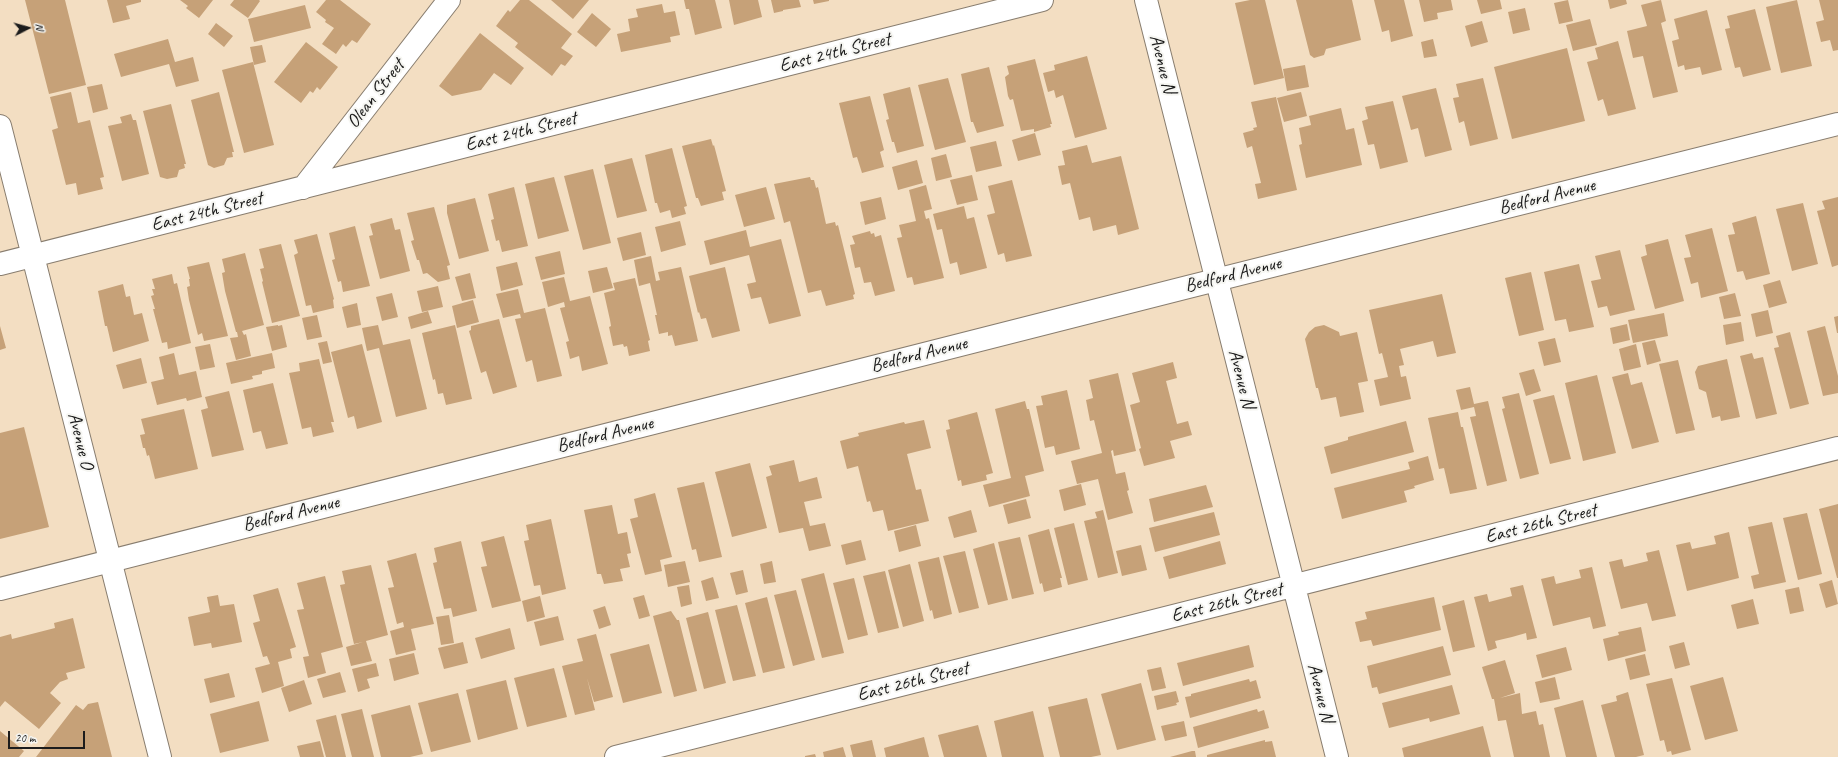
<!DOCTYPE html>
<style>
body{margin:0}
#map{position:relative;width:1838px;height:757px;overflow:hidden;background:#f3dec2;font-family:Caveat,sans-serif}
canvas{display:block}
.north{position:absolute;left:8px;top:8px;width:40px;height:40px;-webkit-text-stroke:3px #f6f6f2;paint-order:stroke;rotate:84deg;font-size:11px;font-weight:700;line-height:16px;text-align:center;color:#1c1c1c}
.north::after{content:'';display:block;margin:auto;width:14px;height:18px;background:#1c1c1c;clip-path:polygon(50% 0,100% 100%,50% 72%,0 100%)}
.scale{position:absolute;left:8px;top:731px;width:77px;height:18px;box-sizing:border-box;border:2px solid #1c1c1c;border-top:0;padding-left:5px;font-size:12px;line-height:14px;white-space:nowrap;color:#1c1c1c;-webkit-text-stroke:3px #f6f6f2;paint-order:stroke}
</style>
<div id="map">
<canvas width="1838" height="757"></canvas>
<div class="north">N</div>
<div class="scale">20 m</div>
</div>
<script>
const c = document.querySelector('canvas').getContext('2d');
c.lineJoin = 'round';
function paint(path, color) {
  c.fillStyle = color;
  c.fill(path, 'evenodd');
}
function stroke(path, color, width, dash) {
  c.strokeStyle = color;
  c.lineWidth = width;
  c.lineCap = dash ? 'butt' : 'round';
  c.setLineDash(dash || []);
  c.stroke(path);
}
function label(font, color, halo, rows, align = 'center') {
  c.font = font + ' Caveat,sans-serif';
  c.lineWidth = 4;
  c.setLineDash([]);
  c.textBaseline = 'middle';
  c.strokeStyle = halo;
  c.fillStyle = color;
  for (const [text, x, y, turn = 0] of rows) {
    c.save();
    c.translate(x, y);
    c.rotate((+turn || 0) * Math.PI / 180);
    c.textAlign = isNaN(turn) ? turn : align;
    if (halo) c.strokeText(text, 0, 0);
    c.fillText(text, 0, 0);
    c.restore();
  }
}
paint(new Path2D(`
 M25,0H65L86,85L49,94Z
 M107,0H141V2L126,6L130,19L113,23Z
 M180,0H213L199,18L186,8L188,6Z
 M234,0H259L260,1L248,18L230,5Z
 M326,0H340L371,24L357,43L352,40L346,47L343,44L336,54L322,44L334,28L325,22L326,20L316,12Z
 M520,0H529L572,34L561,48L573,56L565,66L561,64L552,76L515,47L518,43L496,26L508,10L510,12Z
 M551,0H589L573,19Z
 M684,0H715L722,28L695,35L689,9H686Z
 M729,0H758L762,17L734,25Z
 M771,0H799L801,7L783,10V11L774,13Z
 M813,0H829V1L814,4Z
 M1250,0H1265L1284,78L1254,85L1235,3Z
 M1296,0H1352L1361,40L1326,49L1324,55L1314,58L1310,55Z
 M1374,0H1404L1413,36L1391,42L1389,30L1382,32Z
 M1419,0H1451L1453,10L1437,13L1438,19L1424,22Z
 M1477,0H1500L1502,9L1481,14Z
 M1568,0L1573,21L1559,24L1554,3Z
 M1608,0H1626L1627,4L1610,9Z
 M1661,0L1666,21L1661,23L1678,92L1653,98L1643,56L1633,58L1627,31L1647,26L1641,5Z
 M1797,0L1812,66L1781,73L1766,7Z
 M1819,0H1838V50L1833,51L1830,40L1821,42L1816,22L1824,20Z
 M662,4L664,13L675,11L680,35L670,37L671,42L621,52L617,34L630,31L628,19L638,17L636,9Z
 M305,5L311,28L254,42L248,19Z
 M1525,8L1530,30L1513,34L1508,12Z
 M1755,9L1771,70L1743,77L1740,67L1735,68L1725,29L1730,28L1727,16Z
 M1707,10L1722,70L1702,75L1700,67L1685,70L1684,65L1678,67L1672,41L1679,39L1674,19Z
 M592,13L611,29L596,47L577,32Z
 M1590,19L1597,45L1573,51L1566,25Z
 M1482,21L1488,42L1471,47L1465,26Z
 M216,23L233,36L224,47L208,34Z
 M480,33L524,68L511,85L494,73L481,90L452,96L439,86Z
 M168,39L175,62L193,57L199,81L176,87L169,64L121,77L114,54Z
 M1433,39L1437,56L1424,58L1421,42Z
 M1618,41L1636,109L1608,116L1603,99L1598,101L1587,62L1598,59L1595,48Z
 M306,42L338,67L320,90L317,87L313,93L310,91L301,103L274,82Z
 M262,45L266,62L254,65L250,47Z
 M1567,48L1585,121L1512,139L1494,67Z
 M1087,56L1107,129L1075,138L1063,95L1056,98L1054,90L1048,92L1043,73L1055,70L1054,65Z
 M1035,59L1052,124H1050L1051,127L1034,132V129L1021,131L1013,99L1010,100L1008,96L1005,77L1009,74L1007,66Z
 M253,62L274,145L244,153L222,70Z
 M1305,65L1309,87L1287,91L1283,69Z
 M989,67L1004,126L977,133L973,122H971L961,74Z
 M948,78L966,142L935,150L918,85Z
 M1483,78L1498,139L1470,146L1464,121L1459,123L1453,98L1459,97L1456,84Z
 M102,84L108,109L93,113L87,87Z
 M910,87L924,146L897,153L894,142H892L886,120L889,119L883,94Z
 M1436,88L1452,150L1425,157L1418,128L1411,130L1402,96Z
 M71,92L78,123L90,120L104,177L100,178L103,189L78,195L76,183L66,185L52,130L58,128L50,97Z
 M219,92L234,152H232L233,157L227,158L224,165L214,168L208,165L191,100Z
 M1301,92L1307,116L1284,122L1277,98Z
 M870,96L884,150L880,152L884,167L862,173L857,157L853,158L839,103Z
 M1276,97L1297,190L1258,199L1255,184L1261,183L1252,146L1247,148L1243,133L1254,130L1253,128L1257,127L1251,102Z
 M1393,101L1408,162L1380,169L1374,144L1368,145L1362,121L1368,119L1365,107Z
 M171,104L186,164H184L185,168L179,170L177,177L167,179L160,177L143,111Z
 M1341,108L1346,130L1354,128L1362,165L1306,178L1299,145L1302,144L1299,128L1311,125L1309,116Z
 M131,114L133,120H136L149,174L122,181L108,126L122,123L120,117Z
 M1035,133L1041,155L1018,161L1012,140Z
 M711,139L713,146L714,145L726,191L722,192L724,200L701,206L698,198H696L682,146Z
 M996,141L1002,166L976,172L970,147Z
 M1087,145L1092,163L1121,156L1139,229L1118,235L1116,225L1093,231L1090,217L1079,220L1070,183L1062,185L1058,166L1065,165L1062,151Z
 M672,148L687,206L684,207L686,214L672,218L670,210L660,213L657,203H655L645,155Z
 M946,154L952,177L936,181L931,158Z
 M632,158L647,211L617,218L604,165Z
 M917,160L923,183L898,190L892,167Z
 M593,169L611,243L583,250L564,176Z
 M972,175L978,200L957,205L950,180Z
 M554,177L569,231L538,239L525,184Z
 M810,177L811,180H814L816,188L818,187L826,224L835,222L836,226L838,225L855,294L853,295L854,299L826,306L821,290L808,293L790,221L784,223L774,184Z
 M1012,180L1032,256L1006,262L1004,253L998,255L987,215L995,213L988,186Z
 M926,185L932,209L924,211L926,219L929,218L944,278L914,285L912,277L907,278L897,238L902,237L899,225L916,221L909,190Z
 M514,187L528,246L502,252L499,240L496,241L491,220L494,219L488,194Z
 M766,187L775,219L744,227L735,195Z
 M881,197L886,219L865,225L860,202Z
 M1838,197V265L1832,267L1817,211L1825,209L1822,201Z
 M475,198L489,251L459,259L447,213V205Z
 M1803,203L1818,264L1792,271L1776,209Z
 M964,206L967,219L974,217L987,268L960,275L957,262L950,264L942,229L937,230L933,214Z
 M434,207L450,265L447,266L450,279L438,282L427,273L423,274L419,260H417L411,241L414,240L407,213Z
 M1756,216L1770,274L1746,280L1743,271L1737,272L1728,235L1735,234L1732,223Z
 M392,218L395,230L400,229L410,271L380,279L369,236L373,235L370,224Z
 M680,221L686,245L661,252L655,227Z
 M355,226L370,286L343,292L341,281L338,282L332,260L335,259L329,233Z
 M1712,228L1728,291L1701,298L1698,282L1691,284L1684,258L1691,257L1685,235Z
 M746,230L750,247L781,239L801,316L769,324L761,297L751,299L747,284L756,282L749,255L710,265L704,241Z
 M870,231L871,234L874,233L875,237L881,235L895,291L875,296L871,282L864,283L860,267L855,268L850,245L855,244L852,236Z
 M641,232L646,255L623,261L617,238Z
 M317,234L334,299L333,300L334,308L313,313L311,305L306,306L294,255L298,253L294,240Z
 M1668,239L1684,301L1655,309L1641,257L1647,255L1645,245Z
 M281,244L300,316L272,323L262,282L263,281L260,269L264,268L259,249Z
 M1620,250L1635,310L1610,316L1607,306L1598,308L1591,281L1601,279L1595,256Z
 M560,251L565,274L541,280L535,257Z
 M245,253L264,325L242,331L244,335L246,334L251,356L236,360L230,338L238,337L237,332H236L225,291L222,273L225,272L222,259Z
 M651,256L656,281L660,280L658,272L681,267L698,341L675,346L672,335L668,336V332L659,334L655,315H657L650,283L639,286L634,260Z
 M209,262L228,336L204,341L202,333L198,335L189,300L187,287L190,286L189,279H190L187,267Z
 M517,262L523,285L501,291L496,267Z
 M1579,264L1594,327L1569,332L1566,319L1555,321L1544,272Z
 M607,267L613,288L593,293L588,271Z
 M725,267L740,331L712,338L706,318L701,319L699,312L698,313L689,276Z
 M1531,272L1544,330L1519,336L1505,278Z
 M470,273L476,298L462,301L455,277Z
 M172,274L174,284L177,283L191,343L168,349L167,342L162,343L153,309H155L151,296L154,295L152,289H155L152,279Z
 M564,277L570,301L590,296L608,364L582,371L579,356L570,359L566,342L569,341L560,308L565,307L564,302L548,307L542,282Z
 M635,278L650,340L648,341L650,351L629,356L627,346L624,347L623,344L613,346L609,327L611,326L610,320L604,293L615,290L613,283Z
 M1780,280L1787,303L1769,308L1763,285Z
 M123,284L126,297L130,296L134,315L142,313L149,341L113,352L107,326H105L98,291Z
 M438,286L443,307L422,312L417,291Z
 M518,289L524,313L545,308L562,376L537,382L532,360L526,362L515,319L521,318L520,314L503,318L496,294Z
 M392,293L398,317L382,321L376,297Z
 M1735,293L1741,316L1724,319L1719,297Z
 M1442,294L1456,353L1437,357L1433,341L1400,349L1404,365L1399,366L1401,377L1406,376L1411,399L1380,406L1374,380L1388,377L1382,353L1379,354L1369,310Z
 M473,300L479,322L457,328L452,306Z
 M357,303L361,325L347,328L342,307Z
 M1768,310L1773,333L1756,337L1751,314Z
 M428,311L432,323L411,329L408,317Z
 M1664,313L1668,336L1633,343L1628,320Z
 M317,315L322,337L307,340L302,318Z
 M1838,316V333H1837L1834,317Z
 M499,319L517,387L493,394L486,371L481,373L469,331L471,330V326Z
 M1741,322L1744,341L1726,345L1723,325Z
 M1627,324L1630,340L1613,344L1610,328Z
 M278,325V326L282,325L287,347L272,351L266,327Z
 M378,325L383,345L410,339L427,409L396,417L379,348L367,351L362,328Z
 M455,325L472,399L446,405L443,393L438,394L435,379L433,380L422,333Z
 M1324,325L1339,332L1340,336L1357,332L1368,381L1358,383L1364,412L1340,417L1336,397L1321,400L1318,388H1316L1305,339L1309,332L1315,327Z
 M0,326L6,348L0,350Z
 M1825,326L1838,376V393L1823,396L1807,331Z
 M1790,332L1809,404L1790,409L1774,348L1779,347L1776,336Z
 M1555,338L1561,362L1544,366L1538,342Z
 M1655,340L1661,361L1647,365L1642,343Z
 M327,341L332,362L323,364L318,343Z
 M210,344L215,367L200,370L195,347Z
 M362,344L382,422L357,429L354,416L348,418L331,352Z
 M1636,344L1641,367L1624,371L1619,349Z
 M174,353L179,375L196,371L202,397L187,401L186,398L157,405L151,382L164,379L159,357Z
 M272,353L275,368L262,371V374L252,376L253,379L231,384L226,363Z
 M1752,353L1754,359L1763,357L1777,414L1756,419L1740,356Z
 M141,358L147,383L123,389L116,365Z
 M319,359L334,422H331L334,432L313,437L311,427L302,429L289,373L300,371L299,363Z
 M1727,359L1740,417L1721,421L1720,416L1712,418L1706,392L1699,389L1695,372L1698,366Z
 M1678,360L1695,430L1676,434L1659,364Z
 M1173,362L1177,378L1166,381L1177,424L1188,421L1192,435L1170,441L1175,458L1144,466L1139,449L1141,448L1130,405L1140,402L1132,373Z
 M1534,369L1541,391L1526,396L1519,373Z
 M1118,373L1136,451L1114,456L1113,450L1111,451L1116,474L1125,472L1129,490L1127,491L1133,513L1108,520L1098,479L1077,484L1071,461L1102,453L1094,420L1090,421L1086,400L1093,398L1089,380Z
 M1628,373L1631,385L1642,382L1659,442L1632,449L1612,377Z
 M1597,375L1616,453L1583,461L1565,383Z
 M273,383L288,444L266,449L261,431L253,433L243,390Z
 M1470,387L1474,404L1488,401L1507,481L1487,486L1470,417L1476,416L1474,407L1461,410L1456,390Z
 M1067,390L1080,449L1056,455L1054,446L1045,448L1036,406L1043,405L1041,396Z
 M229,391L244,450L212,457L201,410L208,408L205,397Z
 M1519,393L1539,474L1520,479L1502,409L1505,408L1502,397Z
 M1554,395L1571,459L1550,464L1533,400Z
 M1025,401L1027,409H1029L1044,471L1025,476L1030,496L989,507L983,485L1011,478L995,409Z
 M184,409L198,469L155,479L149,455L147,456L145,448H143L140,435L145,434L141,419Z
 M977,412L993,473L986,475L987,480L962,486L961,480L958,481L946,430L950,429L948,420Z
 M1458,412L1461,427H1463L1477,489L1450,494L1444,468L1439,469L1428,418Z
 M924,420L931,448L907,454L916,490L921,489L929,521L888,531L883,510L873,512L870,501L867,502L858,466L847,469L840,441L859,436L858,433L904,422L905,424Z
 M1406,421L1414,452L1331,474L1324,447L1348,440V437Z
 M24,427L49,527L0,539V433Z
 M1428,456L1434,480L1414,486L1415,488L1404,491L1407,502L1342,519L1334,488L1410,469L1408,462Z
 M794,460L799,482L817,477L822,498L804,502L810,526L825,523L831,546L809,551L803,528L779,533L766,477L772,475L769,466Z
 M750,463L767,528L732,537L715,472Z
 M704,482L722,557L699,562L696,549L692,550L677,488Z
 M1081,484L1086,505L1064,511L1059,490Z
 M1206,485L1213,507L1154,522L1149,499Z
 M655,493L672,557L660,560L662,571L645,575L630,519L638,517L634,499Z
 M1026,499L1031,518L1008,524L1003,505Z
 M1838,504V578H1837L1819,509Z
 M612,505L618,534L627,532L631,553L627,554L630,567L620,569L623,581L604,584L601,574H597L584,510Z
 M971,510L977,532L954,538L948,517Z
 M1103,510L1118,573L1098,578L1084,521L1097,518L1095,512Z
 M1214,512L1220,535L1155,552L1149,528Z
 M1807,513L1822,574L1798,580L1783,518Z
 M551,519L566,589L542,595L540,585L534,586L524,541L529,540L526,525Z
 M1772,522L1786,582L1754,589L1751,576L1759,574L1748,527Z
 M1074,523L1088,580L1068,585L1054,528Z
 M916,525L921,546L899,552L894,531Z
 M1049,529L1062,578H1060L1062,587L1044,592L1042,583L1040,584L1028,535Z
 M1729,532L1739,578L1687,591L1676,545L1690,542L1692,549L1716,544L1714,536Z
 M504,536L521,601L492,608L481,567L487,566L481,542Z
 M1020,537L1034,594L1012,599L998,542Z
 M861,540L866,560L846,565L841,545Z
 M461,541L477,611L453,617L451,608L444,609L433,563L437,562L434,548Z
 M1220,541L1226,564L1169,579L1163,557Z
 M994,543L1008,600L988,605L973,549Z
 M1141,545L1147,570L1122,576L1116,551Z
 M1659,550L1676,616L1652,621L1647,603L1621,609L1609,562L1622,559L1624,567L1648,561L1646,553Z
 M965,551L979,608L959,613L943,556Z
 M416,553L434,624L411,629L416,650L396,655L390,631L404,627L403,622L397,624L388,588L394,587L387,561Z
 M939,557L952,614L934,619L932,610L930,611L918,562Z
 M685,561L690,582L668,587L664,565Z
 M772,561L776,582L764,584L760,564Z
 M910,564L924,621L903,627L888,570Z
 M371,565L388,635L366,641L372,661L351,666L346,647L363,642L354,644L340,585L345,584L342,571Z
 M1592,567L1606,626L1593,629L1590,617L1553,626L1541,579L1554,576L1556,584L1581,578L1579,570Z
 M743,570L748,592L736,595L730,573Z
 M885,571L899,628L878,633L863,576Z
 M824,573L844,653L822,658L801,579Z
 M325,576L343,647L321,653L326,673L308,678L303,657L309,656L297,610L304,609L297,583Z
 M713,577L719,598L706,601L701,581Z
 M854,578L868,635L848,640L833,583Z
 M1832,580L1838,604L1826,608L1819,584Z
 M689,585L692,604L681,607L677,587Z
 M1523,585L1537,638L1527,640L1526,633L1512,637L1495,641L1497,648L1488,651L1474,597L1487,594L1489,602L1512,596L1510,588Z
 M1799,587L1804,611L1790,614L1785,590Z
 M278,588L296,647L290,649L292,658L278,662L284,686L262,693L255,668L270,664L267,656L263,657L253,623L260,621L253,595Z
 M796,590L815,660L793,666L774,595Z
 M218,595L220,606L234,604L242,642L212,648L211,643L194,646L188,617L210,612L207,597Z
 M644,595L650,616L639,619L633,598Z
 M540,596L545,617L527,622L522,601Z
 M767,597L785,668L763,673L745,603Z
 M1434,597L1441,630L1373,646L1371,640L1360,642L1355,622L1367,619L1365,612Z
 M1753,599L1759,624L1737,629L1731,605Z
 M1464,600L1475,647L1453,652L1442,606Z
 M737,605L756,676L733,681L715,610Z
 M605,606L611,625L599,629L593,610Z
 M671,611L677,620H679L697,691L674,697L653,616Z
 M708,612L726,683L704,689L686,618Z
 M449,615L454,643L441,645L436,617Z
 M558,616L564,640L540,646L534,622Z
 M73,618L85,668L66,673L68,679L60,682L50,693L61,703L39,729L5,701L0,707V637L11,634L12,639L55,628L54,623Z
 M1641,627L1646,651L1608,661L1603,639L1619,635L1618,632Z
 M510,628L515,649L481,659L475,638Z
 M596,634L613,697L594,702L587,678L595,710L575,715L562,666L583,661L577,639Z
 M463,642L468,663L444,669L438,648Z
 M1684,642L1690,665L1675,669L1669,646Z
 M649,644L662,693L623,703L610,654Z
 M1249,645L1254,667L1183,686L1177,663Z
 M1443,646L1451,675L1379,694L1377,687L1372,688L1367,666Z
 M1566,647L1572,670L1542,678L1536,655Z
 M414,653L419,674L394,681L389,659Z
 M1645,654L1650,675L1630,680L1625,659Z
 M1505,660L1515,693L1500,698L1520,693L1522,714L1536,711L1539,725L1543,724L1550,757H1514L1506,720L1498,721L1494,699H1492L1482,667Z
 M376,663L379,676L367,679L370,688L358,692L352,669Z
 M1161,667L1166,688L1152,691L1147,670Z
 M554,668L567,717L527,727L514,678Z
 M340,672L346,692L323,698L317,679Z
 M229,673L235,697L210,703L204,679Z
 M1555,677L1560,699L1540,703L1535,682Z
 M1723,677L1738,731L1705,740L1690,686Z
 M1672,678L1691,750L1672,755L1671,751L1667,752L1664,740L1660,741L1646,684Z
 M1249,679L1250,682L1256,680L1261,698L1190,718L1185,697L1191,696V694Z
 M304,680L312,704L289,712L281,688Z
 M506,680L518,729L478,740L466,690Z
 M1141,683L1156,740L1117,750L1101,694Z
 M1452,685L1460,714L1430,722L1429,718L1389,728L1382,703Z
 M1176,691L1179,702L1176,703L1177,705L1157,710L1154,696Z
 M1628,692L1644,755L1636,757H1615L1601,705L1617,701L1616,696Z
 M458,693L471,742L431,752L418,703Z
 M1087,698L1101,755L1091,757H1060L1048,707Z
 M1583,700L1597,757H1566L1554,708Z
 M259,701L269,741L220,753L210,714Z
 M98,702L112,757H36L76,705L83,710L88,704Z
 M410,705L423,754L410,757H381L371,715Z
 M362,709L374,757H352L341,714Z
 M1257,709L1258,712L1264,710L1269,728L1198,748L1193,727Z
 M1033,711L1044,757H1002L994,721Z
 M336,715L346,757H326L316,720Z
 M1184,721L1187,736L1165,741L1161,726Z
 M978,725L987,757H944L938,735Z
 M1483,726L1491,757H1404L1402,748Z
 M0,731L24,751L19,757H0Z
 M924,737L929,757H886L884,748Z
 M872,740L876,757H853L850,745Z
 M1265,740V742L1272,741L1276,757H1207V755Z
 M320,741L324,757H300L297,746Z
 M843,747L846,757H824L823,752Z
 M1192,751H1195L1196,757H1170Z
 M815,754L816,757H805V756Z`), '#c6a178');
const minor = new Path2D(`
 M1146,0L1337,757
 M0,126L160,757
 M303,188L449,0
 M0,264L1042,0
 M616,757L1838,448`);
const major = new Path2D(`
 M0,589L1188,287L1838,124`);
stroke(minor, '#887d6f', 24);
stroke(major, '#887d6f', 24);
stroke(minor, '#fff', 22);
stroke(major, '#fff', 22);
label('19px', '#1c1c1c', '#f6f6f2', [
 ["East 24th Street",835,53,-14],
 ["Avenue N",1162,64,76],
 ["Olean Street",376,94,-52],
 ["East 24th Street",521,132,-14],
 ["Bedford Avenue",1547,197,-14],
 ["East 24th Street",207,212,-14],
 ["Bedford Avenue",1233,275,-14],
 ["Bedford Avenue",919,355,-14],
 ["Avenue N",1241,379,76],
 ["Bedford Avenue",605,435,-14],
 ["Avenue O",80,441,76],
 ["Bedford Avenue",291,514,-14],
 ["East 26th Street",1541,524,-14],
 ["East 26th Street",1227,603,-14],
 ["East 26th Street",913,682,-14],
 ["Avenue N",1320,693,76]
]);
</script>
